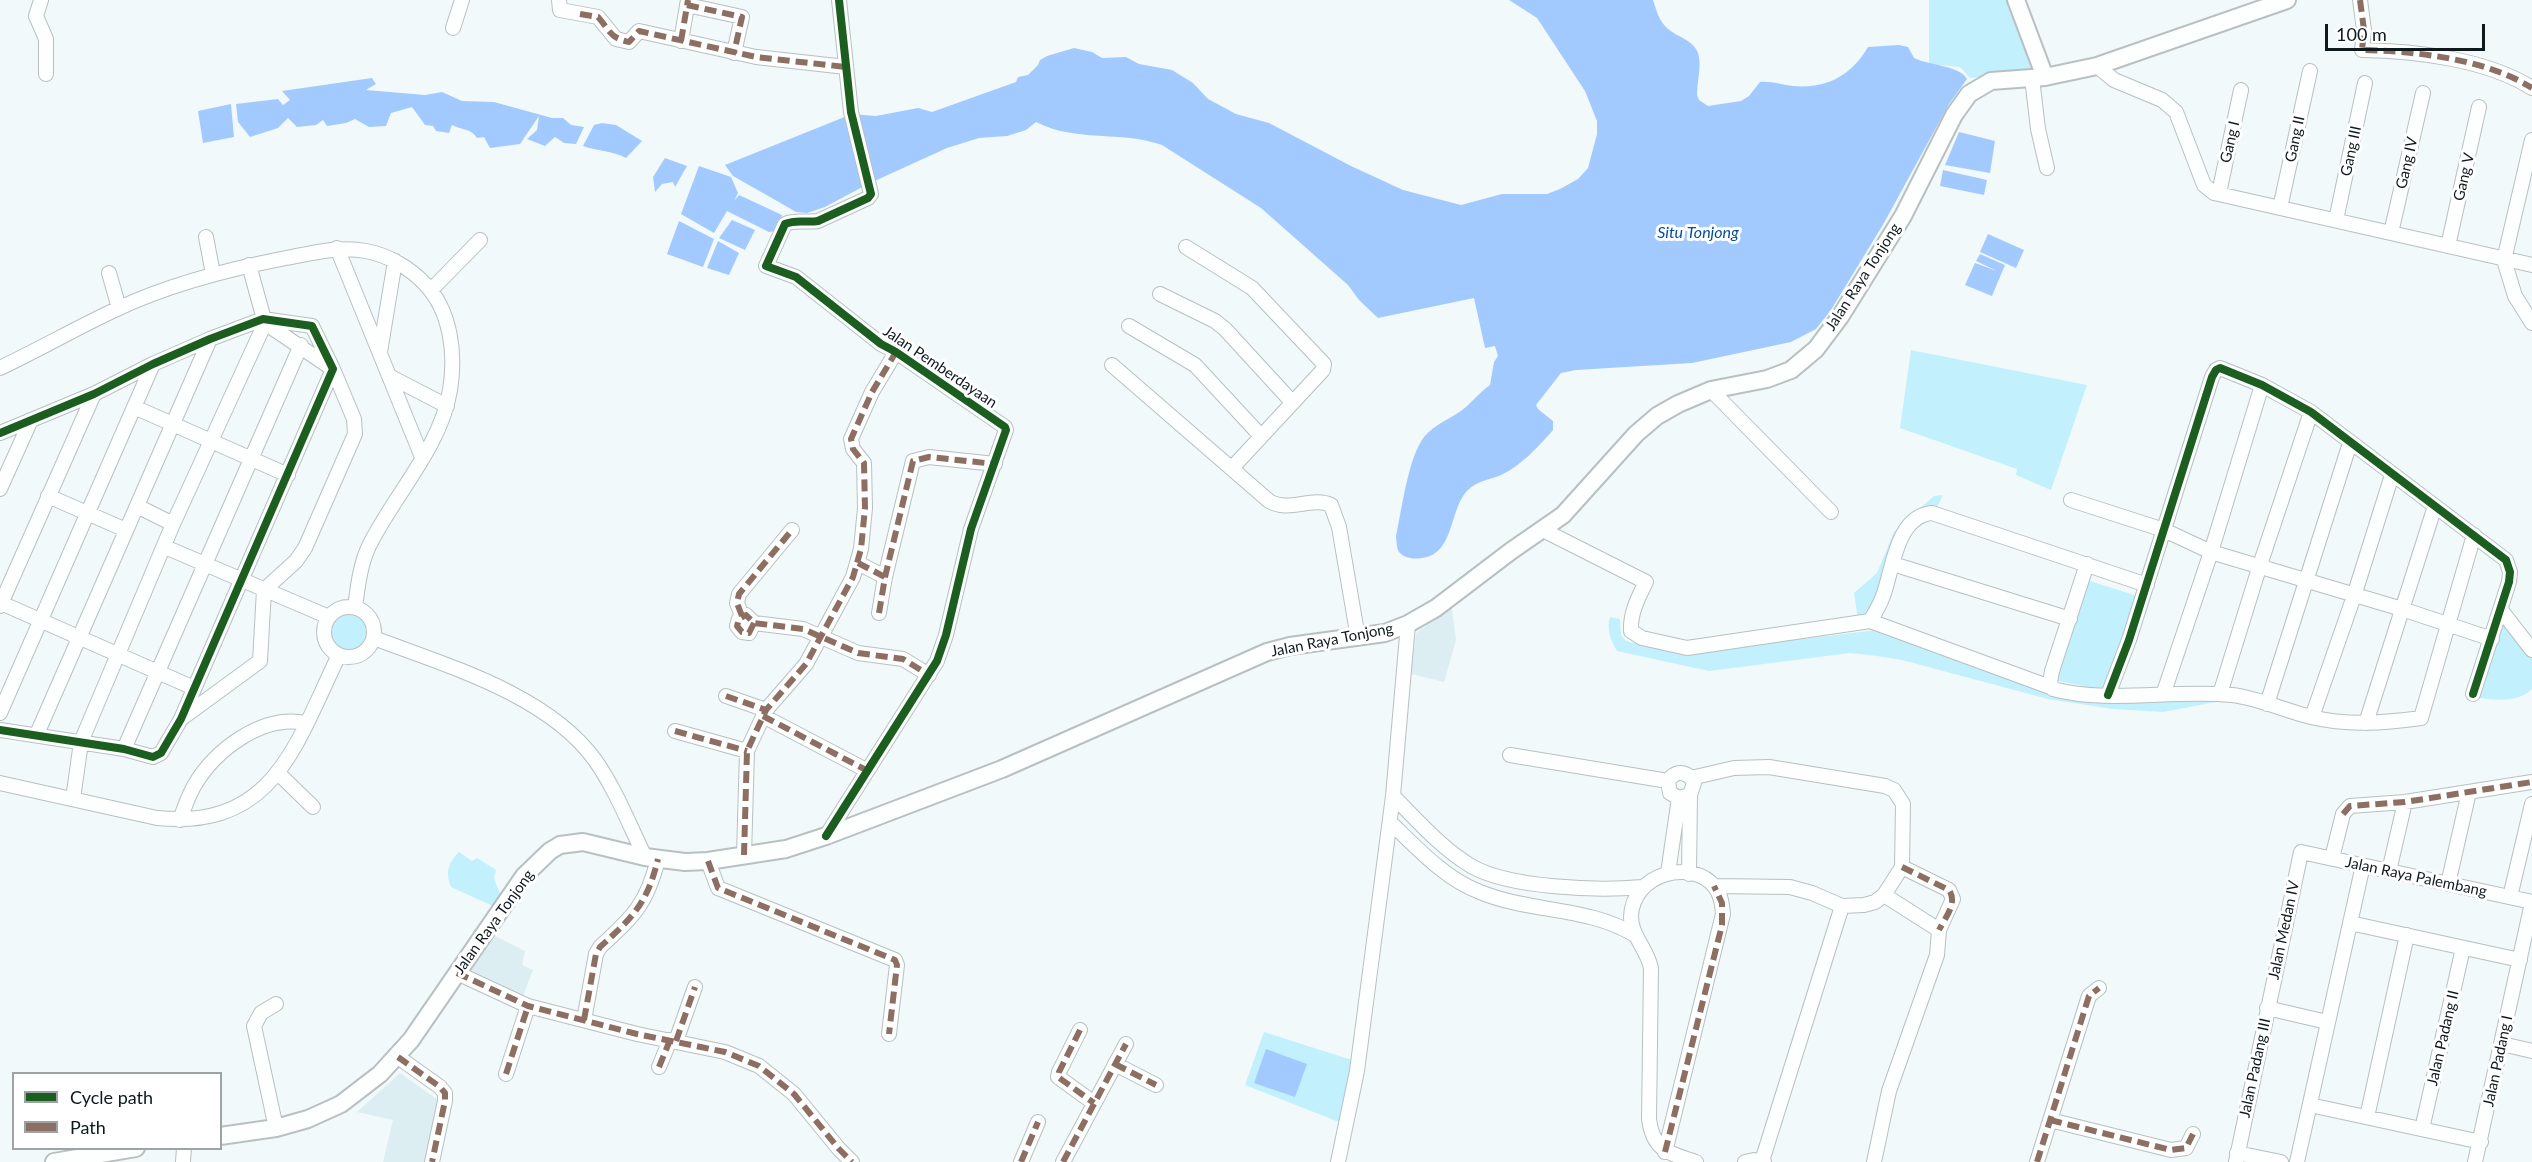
<!DOCTYPE html>
<style>
body{margin:0}
#map{position:relative;width:2532px;height:1162px;overflow:hidden;background:#f2f9fa;font-family:Lato,sans-serif}
canvas{display:block}
.legend{position:absolute;left:12px;top:1072px;width:210px;height:78px;box-sizing:border-box;background:#fff;border:2px solid #9ea3a4;margin:0;padding:8px 10px;list-style:none;font-size:18px;color:#0d191c}
.legend li{display:flex;align-items:center;gap:12px;height:30px}
.legend b{width:30px;border:2px solid #9ea3a4}
.scale{position:absolute;left:2325px;top:24px;width:160px;height:27px;box-sizing:border-box;border:3px solid #0d191c;border-top:0;padding-left:8px;font-size:18px;line-height:21px;white-space:nowrap;color:#0d191c;-webkit-text-stroke:4px #fff;paint-order:stroke}
</style>
<div id="map">
<canvas width="2532" height="1162"></canvas>
<ul class="legend">
<li><b style="height:8px;background:#1b5e20"></b>Cycle path</li>
<li><b style="height:8px;background:#8d6e63"></b>Path</li>
</ul>
<div class="scale">100 m</div>
</div>
<script>
const c = document.querySelector('canvas').getContext('2d');
c.lineJoin = 'round';
function paint(path, color) {
  c.fillStyle = color;
  c.fill(path, 'evenodd');
}
function stroke(path, color, width, dash) {
  c.strokeStyle = color;
  c.lineWidth = width;
  c.lineCap = dash ? 'butt' : 'round';
  c.setLineDash(dash || []);
  c.stroke(path);
}
function label(font, color, halo, rows, align = 'center') {
  c.font = font + ' Lato,sans-serif';
  c.lineWidth = 6;
  c.setLineDash([]);
  c.textBaseline = 'middle';
  c.strokeStyle = halo;
  c.fillStyle = color;
  for (const [text, x, y, turn = 0] of rows) {
    c.save();
    c.translate(x, y);
    c.rotate((+turn || 0) * Math.PI / 180);
    c.textAlign = isNaN(turn) ? turn : align;
    if (halo) c.strokeText(text, 0, 0);
    c.fillText(text, 0, 0);
    c.restore();
  }
}
paint(new Path2D(`
 M1452,608L1456,640L1444,682L1411,674L1416,633Z
 M491,934L525,951L522,965L533,970L521,1001L463,973Z
 M400,1073L441,1102L428,1162H383L393,1120L357,1112Z`), '#ddeef2');
paint(new Path2D(`
 M1929,0H2013L2036,70L1970,78L1960,67L1929,64Z
 M1911,350L2087,385L2051,490L2016,475L2017,469L1900,428Z
 M1943,495L1935,511L1915,517L1883,578L1869,617L1858,620L1854,593L1877,573L1894,532L1934,496Z
 M2087,580L2137,596L2105,691L2055,680Z
 M330 632a19 19 0 1 1 38 0a19 19 0 1 1-38 0Z
 M1610,617L1620,619L1621,635L1626,641L1680,654L1876,630L2050,689L2135,701L2158,702L2169,695L2226,700L2163,712L2113,709L2048,699L1902,660L1877,656L1850,653L1709,671L1617,651C1611,641 1606,630 1610,617Z
 M2505,620L2532,656V689C2518,703 2497,700 2479,698Z
 M459,852L472,861L477,858L496,870L494,878L501,896L495,907L451,887C445,872 448,863 459,852Z
 M1264,1032L1355,1061L1344,1124L1245,1085Z`), '#c2f0fd');
paint(new Path2D(`
 M1509,0H1653C1656,9 1658,18 1665,26C1676,38 1696,39 1699,57C1701,69 1697,83 1697,95L1699,100L1708,106L1741,101L1749,96L1760,82C1771,81 1783,85 1793,86C1826,89 1851,76 1868,47L1899,45L1908,47L1914,58C1928,65 1961,66 1967,79L1949,104L1884,223L1831,310L1816,329L1791,342L1692,363L1576,370L1561,373L1536,405L1538,409L1553,421V430C1538,447 1522,465 1501,475C1490,480 1478,480 1468,490C1449,508 1455,554 1422,558C1415,559 1411,559 1404,556C1396,552 1397,545 1396,536C1402,509 1408,458 1424,437C1434,424 1453,418 1466,407C1474,400 1480,392 1490,385L1494,362L1498,356L1495,346L1485,348L1474,298L1378,318L1359,300L1348,285L1261,208L1162,145C1118,130 1078,143 1036,122L1026,130L1007,136L979,138L947,148L868,184L825,207L807,213L796,212L784,205L733,176L725,165L852,114L876,116L918,108L932,112L1016,82L1018,77L1028,75L1038,65L1040,60L1047,56L1074,48L1092,52L1102,58L1126,57L1139,64L1172,70L1193,83L1208,99L1236,114L1269,123L1351,166L1403,190L1461,205L1502,194H1547L1560,189L1578,179L1588,168L1597,134V121L1585,91L1537,18Z
 M372,78L376,84L366,90L425,95L442,92L462,101L494,102L552,118H563L571,125L584,127L576,144L564,143L555,137L545,146L527,139L537,130L539,116L520,144L490,148L484,137L477,138C471,128 461,130 452,125L449,133L436,131L433,126L425,125L412,107L391,113L386,126L369,127L355,119L346,123L327,126L323,120L316,125L297,127L288,118L278,128L250,137L238,122L236,104L278,99L283,105L290,100L282,91Z
 M231,104L234,137L203,143L198,111Z
 M602,123L616,125L642,141L626,158C614,151 597,151 583,146L594,125Z
 M1959,132L1995,141L1990,173L1945,165Z
 M665,158L687,166L675,187L673,182L662,184L655,192L653,177Z
 M699,166L731,177L738,193L734,201L739,195L782,215L776,231L769,232L727,211L714,233L681,214Z
 M1943,170L1987,180L1984,195L1940,186Z
 M732,220L755,230L745,250L719,238Z
 M679,221L714,239L703,267L667,254Z
 M1988,234L2024,250L2016,268L1980,252Z
 M718,241L739,253L729,275L707,268Z
 M1980,254L2005,265L1992,296L1965,285L1975,263L1997,271L1976,261Z
 M1266,1049L1307,1064L1295,1097L1254,1083Z`), '#a3cafe');
const minor = new Path2D(`
 M41,0L36,16L46,39V74
 M559,0L560,10L598,17L616,39L629,42L639,31L756,57L846,67
 M2360,0L2364,30L2362,50C2415,51 2486,59 2532,88
 M687,5L742,17L734,53
 M453,28L462,0
 M681,41L688,0
 M2097,66L2114,80L2162,100L2176,112L2204,185L2214,193L2532,265
 M2032,78L2038,129L2047,168
 M2532,140L2504,260L2515,296L2532,323
 M2219,193L2241,90
 M2280,208L2310,71
 M2336,220L2365,83
 M2391,233L2423,93
 M206,237L213,274
 M2448,246L2479,107
 M1186,247L1252,288L1324,364L1323,370L1232,468
 M337,248L422,457
 M109,273L119,308
 M431,290L480,240
 M1160,294L1215,321L1225,329L1292,402
 M1129,326L1195,365L1260,435
 M380,352L395,261
 M1112,365L1269,501C1289,513 1312,496 1331,505L1339,527L1358,638
 M0,368C40,349 78,327 117,309C170,284 229,269 286,258C313,253 339,246 366,251C388,255 410,268 425,284C451,311 456,354 450,390C441,447 394,495 369,546C360,565 358,586 355,607
 M389,376L447,406
 M1711,390L1831,512
 M134,407L288,475
 M0,433L94,394L153,364L210,339L263,319L312,326L333,369L181,719L161,753L153,757L124,749L0,730
 M0,489L31,420
 M48,496L126,530
 M2071,500L2164,530L2211,552L2402,609L2492,639
 M137,506L173,524
 M1543,530L1646,582C1638,598 1630,613 1631,631L1642,638L1687,648L1870,621C1875,613 1880,605 1883,596C1893,570 1896,516 1932,513L2147,585
 M165,547L329,617
 M858,563L885,577
 M1893,564L2070,619
 M2087,564L2052,671L2050,683L2053,689C2108,704 2174,689 2232,695C2259,698 2285,711 2311,717C2348,726 2384,723 2421,718L2474,535
 M1,603L194,688
 M0,606L94,394
 M324 632a25 25 0 1 1 50 0a25 25 0 1 1-50 0Z
 M2501,610L2532,650
 M879,613L885,577L913,461L929,457L995,464
 M742,616L737,603L739,594L792,530
 M1870,621L2050,687
 M754,623L749,633L742,632L737,626L739,619L746,615L754,623L803,629L858,653L903,659L929,675
 M374,638C447,666 547,694 595,760C616,790 629,824 645,857
 M2164,692L2211,552L2262,385
 M2220,694L2260,565L2311,412
 M2108,695L2129,640L2212,377L2216,370L2220,368L2262,385L2311,412L2506,560L2510,572L2509,582L2473,694
 M726,696L766,710
 M2267,704L2350,443
 M0,713L153,364
 M763,716L866,770
 M2312,717L2354,596L2392,475
 M182,718L260,661L264,590L296,561L305,548L355,434L354,419L333,369L265,323L249,265
 M2366,723L2435,506
 M675,731L747,751
 M37,734L210,339
 M124,749L301,345
 M1510,755L1668,781
 M278,773L313,807
 M1691,778L1694,783L1690,795L1679,798L1670,793L1668,781C1674,772 1683,770 1691,778L1734,768L1769,767L1885,786L1894,790L1903,804L1902,867L1884,895L1875,902L1864,905L1842,906L1812,893L1790,887L1714,886
 M0,783L157,818C275,830 296,743 339,655
 M1393,796C1417,820 1441,848 1471,866C1509,888 1598,891 1642,887
 M73,799L81,742L173,524L265,323
 M180,820C184,808 188,797 194,786C215,750 262,714 306,723
 M1390,822C1416,847 1445,879 1480,892C1531,913 1587,906 1635,935
 M826,836L937,661L946,635L971,529L1006,430L1005,427L896,352L881,344L796,277L766,266L785,224C796,219 806,223 818,221L868,198L871,194L851,112L839,0
 M744,855L747,751L766,710L806,664L853,577L861,549L865,508L864,463L853,449L851,439L872,392L896,352
 M2332,858L2343,814L2350,806L2405,802L2532,782
 M708,861L718,888L895,960L897,965L889,1034
 M2389,871L2405,802
 M1668,873L1679,798
 M1689,874L1690,795
 M2448,884L2469,792
 M1884,895L1939,930
 M2510,897L2532,804
 M2350,923L2520,960
 M457,973L528,1006L637,1034L725,1052L759,1066L794,1094L839,1149L852,1162
 M2267,1008L2327,1022
 M584,1020L596,954L600,947C633,917 647,904 658,859
 M1080,1030L1059,1072L1058,1077L1094,1103
 M676,1041L695,987
 M2502,1044L2532,1051
 M398,1057L440,1087L445,1093V1101L432,1162
 M1115,1064L1156,1085
 M659,1067L670,1040
 M506,1074L528,1006
 M2310,1105L2481,1142
 M2367,1117L2407,935
 M2050,1120L2171,1150L2186,1148L2193,1134
 M276,1128L254,1026L261,1013L276,1004
 M2422,1129L2463,948
 M1665,1152L1723,914C1722,904 1721,895 1715,887C1692,858 1632,873 1631,917C1631,935 1647,949 1651,968L1649,1119C1653,1151 1669,1153 1696,1162
 M2237,1153L2281,1162
 M1762,1161L1842,906
 M183,1162L184,1148
 M1021,1162L1038,1122
 M1063,1162L1126,1044
 M1338,1162L1357,1071L1393,796L1408,624
 M1745,1162L1754,1160L1764,1162
 M1874,1162L1889,1091L1937,955L1939,930L1953,899L1949,890L1902,867
 M2037,1162L2089,996L2099,988
 M2236,1162L2301,852L2532,902
 M2297,1162L2363,865
 M2475,1162L2532,903`);
const major = new Path2D(`
 M2016,0L2045,77
 M220,1136L276,1128L308,1119L341,1104L380,1074L411,1040L524,876L550,851L560,845L583,842L645,857L685,862L708,861L786,849L826,836L1002,769L1267,652L1290,646L1385,633L1408,624L1436,608L1511,551L1563,515L1636,434L1657,416L1678,404L1711,390L1767,379L1791,370L1816,349L1840,317L1903,216L1954,115L1969,94L1991,81L2045,77L2097,66L2287,0
 M54,1162L136,1148`);
stroke(minor, '#b8c0c2', 16);
stroke(major, '#b8c0c2', 20);
stroke(minor, '#fdfefe', 14);
stroke(major, '#fdfefe', 16);
stroke(new Path2D(`
 M2360,0L2364,30L2362,50C2415,51 2486,59 2532,88
 M687,5L742,17L734,53
 M580,14L598,17C610,30 609,38 629,42L639,31L756,57L846,67
 M681,41L688,0
 M858,563L885,577
 M879,613L885,577L913,461L929,457L995,464
 M742,616L737,603L739,594L792,530
 M754,623L749,633L742,632L737,626L739,619L746,615L754,623L803,629L858,653L903,659L929,675
 M726,696L766,710
 M763,716L866,770
 M675,731L747,751
 M2343,814L2350,806L2405,802L2532,782
 M744,855L747,751L766,710L806,664L853,577L861,549L865,508L864,463L853,449L851,439L872,392L896,352L893,351
 M708,861L718,888L895,960L897,965L889,1034
 M1902,867L1949,890C1958,903 1945,918 1939,930
 M457,973L528,1006L637,1034L725,1052L759,1066L794,1094L839,1149L852,1162
 M584,1020L596,954L600,947C633,917 647,904 658,859
 M1080,1030L1059,1072L1058,1077L1094,1103
 M676,1041L695,987
 M398,1057L440,1087L445,1093V1101L432,1162
 M1115,1064L1156,1085
 M659,1067L670,1040
 M506,1074L528,1006
 M2050,1120L2171,1150L2186,1148L2193,1134
 M1665,1152L1722,925V903L1714,886
 M1021,1162L1038,1122
 M1063,1162L1126,1044
 M2037,1162L2089,996L2099,988`), '#8d6e63', 6, [12, 6]);
stroke(new Path2D(`
 M0,433L94,394L153,364L210,339L263,319L312,326L333,369L181,719L161,753L153,757L124,749L0,730
 M2108,695L2129,640L2212,377L2216,370L2220,368L2262,385L2311,412L2506,560L2510,572L2509,582L2473,694
 M826,836L937,661L946,635L971,529L1006,430L1005,427L896,352L881,344L796,277L766,266L785,224C796,219 806,223 818,221L868,198L871,194L851,112L839,0`), '#1b5e20', 8);
label('15px', '#0d191c', '#fff', [
 ["Gang II",2295,139,-78],
 ["Gang I",2230,142,-77],
 ["Gang III",2351,151,-78],
 ["Gang IV",2407,163,-77],
 ["Gang V",2464,177,-77],
 ["Jalan Raya Tonjong",1863,277,-57],
 ["Jalan Pemberdayaan",940,367,34],
 ["Jalan Raya Tonjong",1332,640,-11],
 ["Jalan Raya Palembang",2416,877,12],
 ["Jalan Raya Tonjong",494,922,-54],
 ["Jalan Medan IV",2284,930,-78],
 ["Jalan Padang II",2443,1038,-77],
 ["Jalan Padang I",2498,1061,-78],
 ["Jalan Padang III",2255,1068,-78]
]);
label('italic 16px', '#004c9e', '#fff', [
 ["Situ Tonjong",1698,233]
]);
</script>
